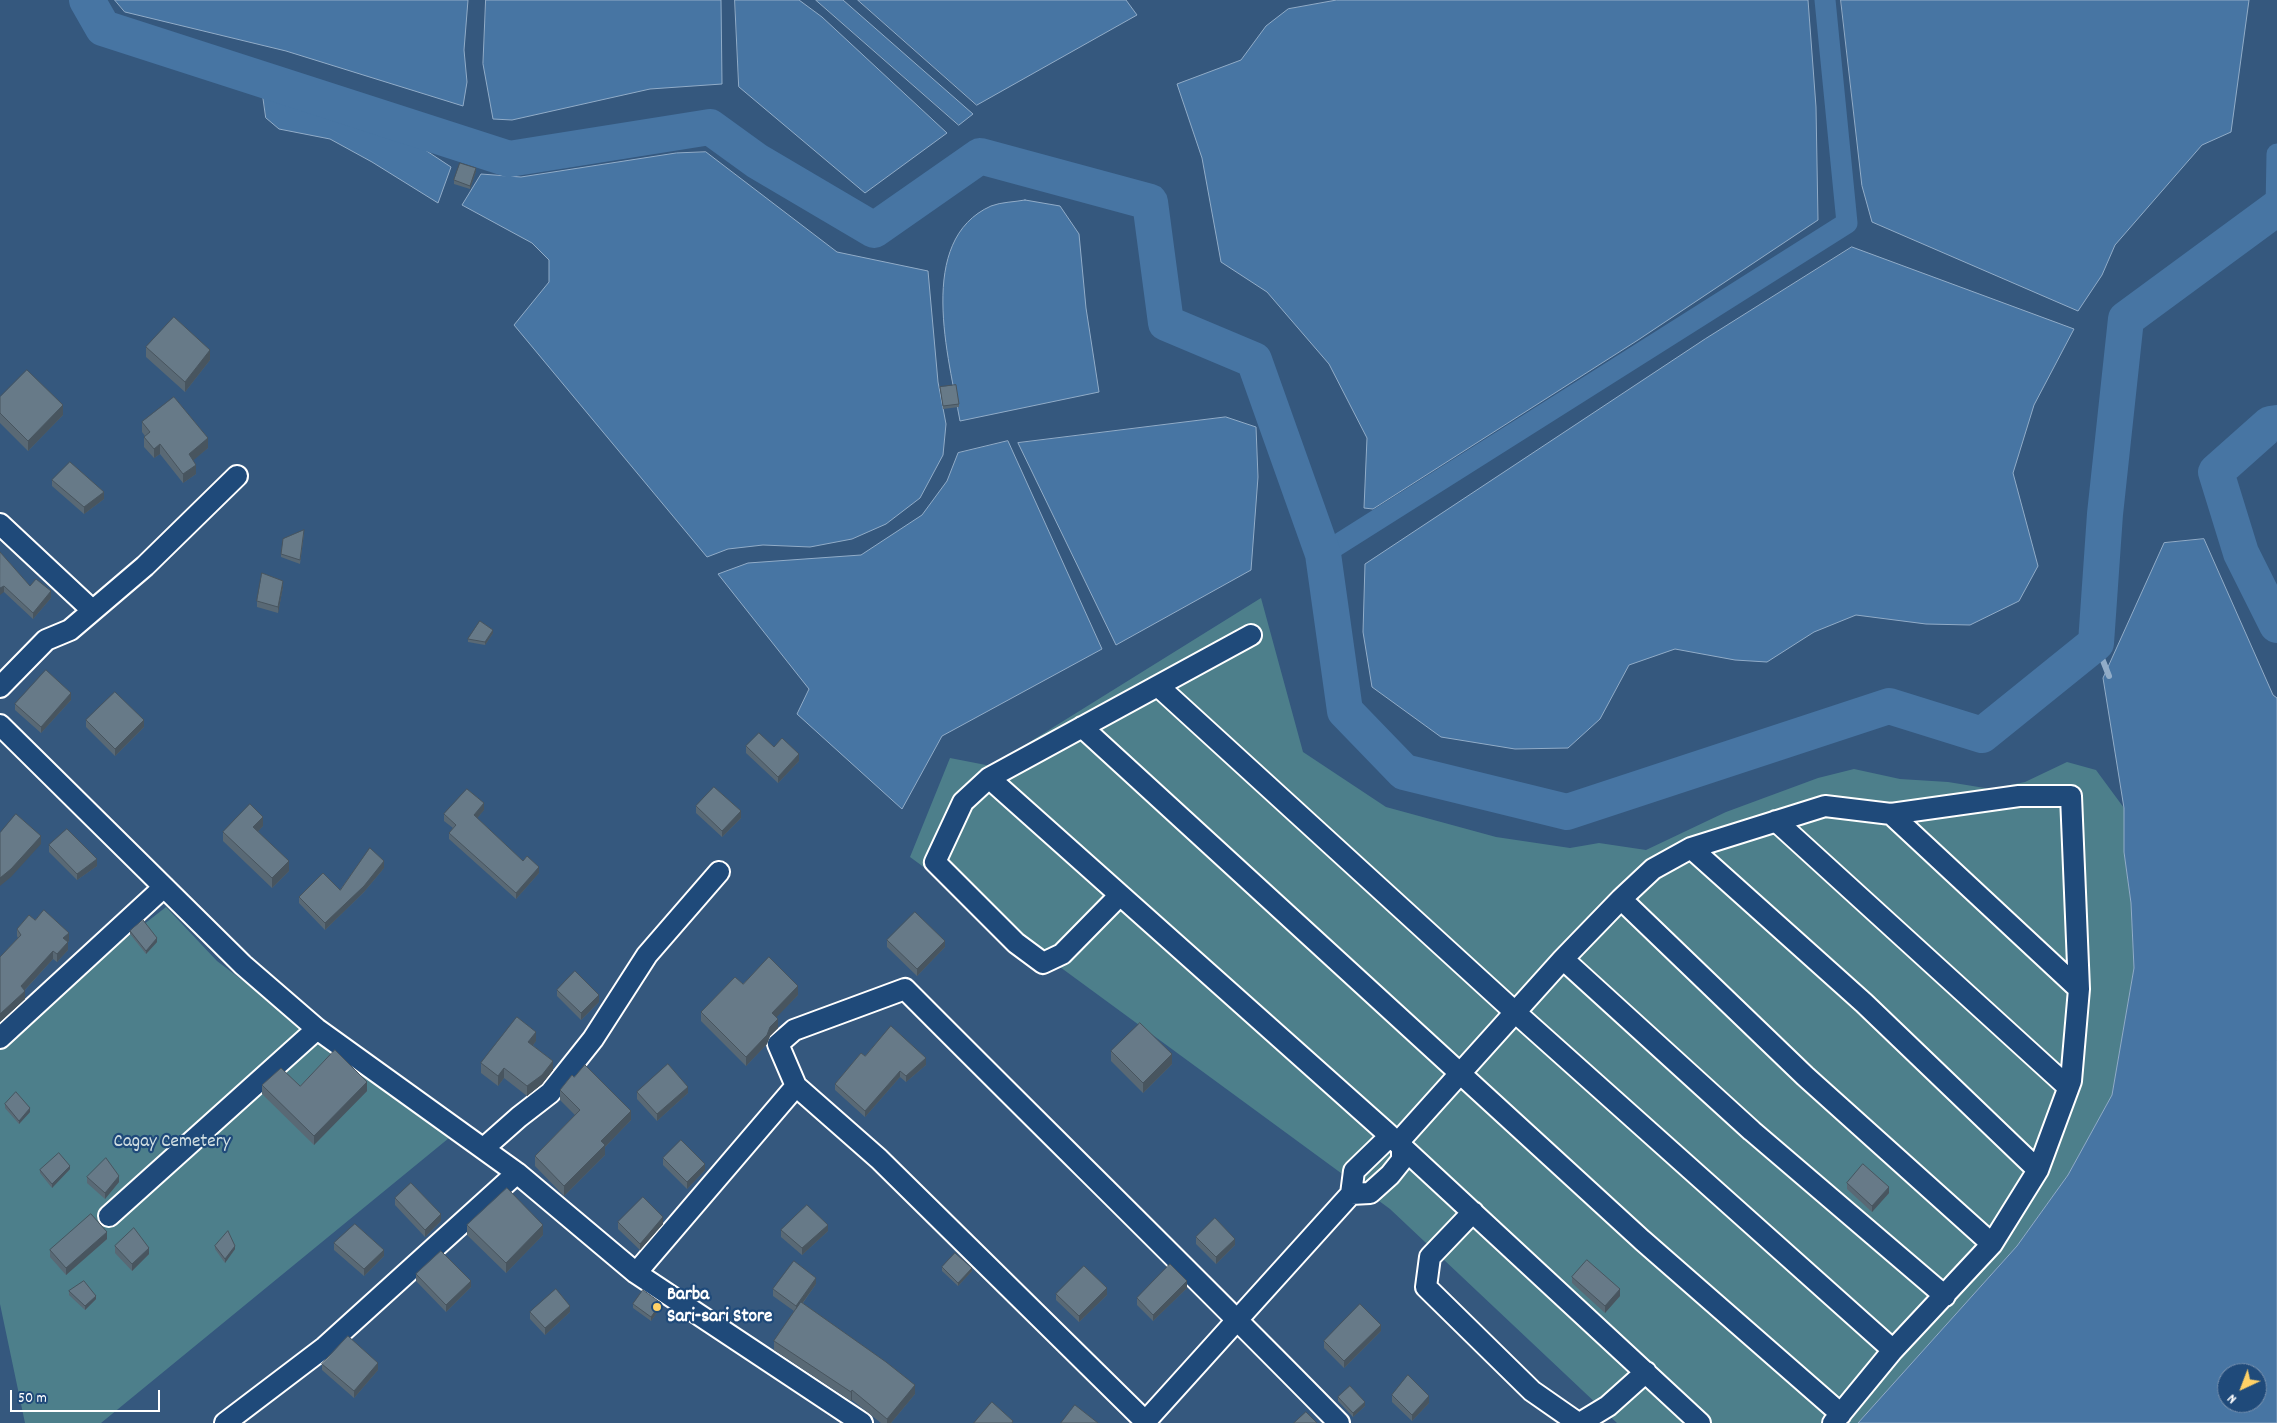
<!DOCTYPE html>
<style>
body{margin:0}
#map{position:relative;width:2277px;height:1423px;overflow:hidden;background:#35587e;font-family:Dekko,sans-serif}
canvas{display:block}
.north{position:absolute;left:2217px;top:1363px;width:50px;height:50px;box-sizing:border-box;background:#1f4a7a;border:1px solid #7992af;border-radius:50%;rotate:223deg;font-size:14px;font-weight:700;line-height:20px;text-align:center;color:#fff}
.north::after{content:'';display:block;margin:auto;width:18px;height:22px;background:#ffd166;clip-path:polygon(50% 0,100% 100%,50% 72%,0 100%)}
.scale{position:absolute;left:10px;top:1390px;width:150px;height:22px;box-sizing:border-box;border:2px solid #fff;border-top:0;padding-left:6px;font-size:15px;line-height:18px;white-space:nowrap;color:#fff;-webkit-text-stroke:4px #1f4a7a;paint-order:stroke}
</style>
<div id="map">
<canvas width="2277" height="1423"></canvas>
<div class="north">N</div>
<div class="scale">50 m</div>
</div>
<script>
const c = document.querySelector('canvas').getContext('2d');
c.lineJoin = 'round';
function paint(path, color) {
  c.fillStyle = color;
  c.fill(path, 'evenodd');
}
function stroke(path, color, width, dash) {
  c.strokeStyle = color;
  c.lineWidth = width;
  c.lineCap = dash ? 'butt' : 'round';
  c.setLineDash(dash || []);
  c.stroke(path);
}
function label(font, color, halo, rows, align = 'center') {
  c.font = font + ' Dekko,sans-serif';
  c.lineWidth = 4.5;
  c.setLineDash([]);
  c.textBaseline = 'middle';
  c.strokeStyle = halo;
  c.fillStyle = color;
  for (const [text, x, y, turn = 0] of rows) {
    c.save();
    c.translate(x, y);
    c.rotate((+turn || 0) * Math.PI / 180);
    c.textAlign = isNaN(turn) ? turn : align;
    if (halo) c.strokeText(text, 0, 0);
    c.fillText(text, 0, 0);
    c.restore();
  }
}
paint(new Path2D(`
 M1261,598L1303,752L1386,807L1496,837L1570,848L1599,843L1646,850L1726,812L1818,778L1854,769L1900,779L1948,782L1991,789L2025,782L2067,762L2096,770L2124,808V852L2131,903L2134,968L2112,1095L2068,1175L2017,1246L1858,1423H1617L1390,1209L910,857L950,758L991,766Z
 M166,907L217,961L449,1138L101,1423H25L0,1304V1036Z`), '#4d7f8b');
const water = new Path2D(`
 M115,0H468L464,50L467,82L463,106L286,51L125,12Z
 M486,0H721L722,84L650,89L512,120L493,119L483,64Z
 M735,0H799L822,17L947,133L865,193L739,87Z
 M816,0H843L973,114L959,125Z
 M858,0H1126L1137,15L977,105Z
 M1337,0H1808L1816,107L1818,220L1638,340L1373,509L1364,508L1367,438L1329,364L1267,292L1221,262L1202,158L1177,84L1241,60L1266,26L1288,9Z
 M1841,0H2249L2231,132L2202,145L2115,245L2102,275L2078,311L1872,222L1862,186Z
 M263,96L307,107L410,140L451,167L438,203L372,162L330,139L279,129L266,118Z
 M706,152L837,252L928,271L938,382L946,424L943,455L920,498L886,524L852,539L810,547L763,545L728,549L707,557L514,325L549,282V260L532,243L462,205L481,174L521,177L676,153Z
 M1025,200L1060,206L1079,234L1086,308L1099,392L960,421C949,359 915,240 991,206C1001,202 1015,202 1025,200Z
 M1852,247L2074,329L2034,405L2013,473L2038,566L2019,601L1970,625L1926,624L1856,615L1814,632L1767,662L1735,660L1675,649L1629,665L1600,719L1568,748L1515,749L1441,737L1372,687L1363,632L1365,564L1705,339Z
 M1226,417L1256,427L1258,477L1251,570L1116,645L1018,443Z
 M1008,441L1102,649L942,736L902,809L797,714L809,689L718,574L748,563L861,555L922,515L947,481L958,453Z
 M2204,539L2273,695L2277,698V1423H1858L2017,1246L2068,1175L2112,1095L2134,968L2131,903L2124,852V808L2103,678L2164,543ZM2227,1373H2257V1403H2227Z`);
paint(water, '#4775a3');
stroke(water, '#91acc8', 1);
stroke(new Path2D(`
 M2096,643L2109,676`), '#91acc8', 6);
stroke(new Path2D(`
 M2276,209L2277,154
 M1323,554L1847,223L1825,0`), '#4775a3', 21);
stroke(new Path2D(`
 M87,0L103,28L509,159L710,127L757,161L874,230L980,156L1150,202L1166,323L1254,360L1323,554L1345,711L1404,772L1567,812L1889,706L1982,735L2096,643L2105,514L2126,319L2277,208
 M2277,423L2270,424L2216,472L2241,553L2277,625`), '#4775a3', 36);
const minor = new Path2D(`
 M0,524L92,610
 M1158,686L1516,1013L1893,1350
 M0,687L46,640L70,630L145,566L237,476
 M0,725L243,965L317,1029L517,1173L636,1273L862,1423
 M1082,727L1642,1240L1841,1414
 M989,778L1387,1133L1700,1423
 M1891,814L2079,989
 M1776,821L2068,1087
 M1691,848L1864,1003L2038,1170
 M1120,895L1062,954L1043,963L1016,943L935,862L963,802L989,778L1251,635
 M1621,899L1805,1076L1992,1244
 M1563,959L1752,1131L1945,1296
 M0,1038L164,887
 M484,1148L519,1117L550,1093L593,1039L647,955L719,872
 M1351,1194L1370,1193L1390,1175L1402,1160V1138
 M1473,1212L1430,1257L1426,1287L1532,1391L1578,1423
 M109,1216L317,1029
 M636,1273L796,1086
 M225,1423L325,1347L517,1173
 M1144,1423L1351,1194L1354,1171L1386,1140L1402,1138L1563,959L1621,899L1653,869L1691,848L1825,806L1891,814L2019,796H2071L2079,989L2071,1081L2038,1170L1992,1244L1893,1350L1833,1423
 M1147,1423L879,1159L796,1086L778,1044L794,1030L905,989C1049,1134 1196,1277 1339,1423
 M1580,1423L1608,1406L1646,1372`);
stroke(minor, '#fff', 24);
stroke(minor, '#1f4a7a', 20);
paint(new Path2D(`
 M476,171L470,189L454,184V180Z
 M146,347L210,360L185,392L146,357Z
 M940,387L959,404V407L943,409Z
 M0,397L63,415L28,451L0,423Z
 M142,422L208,448L193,460L196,474L183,483L160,454L154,458L144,447V437L145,436L142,432Z
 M52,480L104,499L84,514L52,486Z
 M304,533L300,564L281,557V554Z
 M0,552L30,586L51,598L33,619L4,592Z
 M283,587L278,613L257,607V601Z
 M493,633L485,645L468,642V639Z
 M71,700L41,733L15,710V704Z
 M86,720L144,727L115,756L86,727Z
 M746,746L774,747L799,761L778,783L746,753Z
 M696,806L741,818L722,837L696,813Z
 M484,810L477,818L523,861L539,873L516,899L449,839V833L453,828L444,821V814Z
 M263,826L258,831L289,871L272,888L223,841V832Z
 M49,845L97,866L77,880L49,852Z
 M384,868L364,892L325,930L299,903V897L340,890Z
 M35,920L69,941L68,942V950L57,962L53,959L25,990V999L0,1022V957L18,938L17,936V929Z
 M130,931L157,942L146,954L130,934Z
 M887,940L945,947L917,976L887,947Z
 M743,984L798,995L776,1017L778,1028L770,1036L767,1044L746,1066L701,1021V1012Z
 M557,990L599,1002L581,1020L557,996Z
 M536,1041L533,1045L553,1070L542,1084L527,1096L504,1078L498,1086L481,1073V1063Z
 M1111,1051L1172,1064L1143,1093L1111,1061Z
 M865,1056L926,1065L906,1082L900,1077L865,1117L835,1090V1084Z
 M262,1085L300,1086L367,1091L314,1145L262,1094Z
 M560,1090L631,1120L605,1147V1155L564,1196L535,1166V1156L575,1115L560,1100Z
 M637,1092L688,1093L657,1121L637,1099Z
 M5,1104L30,1112L19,1124L5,1108Z
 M663,1158L705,1170L687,1189L663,1165Z
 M70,1169L52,1188L40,1173V1170Z
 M87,1177L119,1182L105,1199L87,1183Z
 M1847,1183L1889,1193L1872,1212L1847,1189Z
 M395,1198L441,1221L425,1237L395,1205Z
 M618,1222L663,1224L640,1250L618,1229Z
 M467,1225L543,1235L506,1273L467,1235Z
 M781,1230L828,1231L802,1255L781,1237Z
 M1196,1237L1235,1245L1216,1264L1196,1244Z
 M107,1239L66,1275L50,1257V1250Z
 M334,1243L384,1256L364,1276L334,1250Z
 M115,1246L149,1254L132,1271L115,1253Z
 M215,1246L235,1249L225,1263L215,1249Z
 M942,1267L972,1271L958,1286L942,1271Z
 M416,1274L471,1287L446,1312L416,1281Z
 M1572,1277L1620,1296L1605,1313L1572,1283Z
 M816,1284L803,1303L915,1394L891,1423H881L852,1400L851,1401L774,1350V1341L794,1311L773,1296V1289Z
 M1187,1288L1153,1321L1137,1305V1298Z
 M69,1291L96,1299L85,1310L69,1295Z
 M1056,1294L1107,1295L1079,1322L1056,1300Z
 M633,1304L661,1307L651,1321L633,1308Z
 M530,1312H570L545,1335L530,1319Z
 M1381,1331L1344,1368L1324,1348V1341Z
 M322,1364L378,1370L354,1398L322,1370Z
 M1392,1395L1429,1403L1412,1421L1392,1402Z
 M1338,1397L1365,1406L1353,1417L1338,1401Z`), '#596975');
paint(new Path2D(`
 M476,168V171L470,189V186Z
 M210,350V360L185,392V382Z
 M63,405V415L28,451V441Z
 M208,438V448L189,464V454Z
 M160,444V454L154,458V449Z
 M196,465V474L183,483V474Z
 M104,492V499L84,514V507Z
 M283,581V587L278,613V607Z
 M4,586V592L0,595V588Z
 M51,591V598L33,619V613Z
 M493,630V633L485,645V642Z
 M71,693V700L41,733V727Z
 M144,720V727L115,756V749Z
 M799,754V761L778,783V777Z
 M484,803V810L474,822V815Z
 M741,811V818L722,837V831Z
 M263,817V826L253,837V827Z
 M41,836V844L11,877L0,886V878Z
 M97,859V866L77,880V874Z
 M289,861V871L272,888V878Z
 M384,861V868L364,892L325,930V923Z
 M539,867V873L516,899V893Z
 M69,933V941L63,946V938Z
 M157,938V942L146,954V951Z
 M945,941V947L917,976V969Z
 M68,942V950L57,962V954Z
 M53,951V959L21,994V986Z
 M798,986V995L772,1022V1013Z
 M25,991V999L0,1022V1014Z
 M599,995V1002L581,1020V1013Z
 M778,1019V1028L770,1036L767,1044L746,1066V1057L770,1027Z
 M536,1032V1041L528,1052V1042Z
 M1172,1054V1064L1143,1093V1083Z
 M926,1058V1065L906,1082V1076Z
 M553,1061V1070L542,1084L527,1096V1086Z
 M504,1068V1078L498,1086V1076Z
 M900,1071V1077L865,1117V1111Z
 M367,1082V1091L314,1145V1136Z
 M688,1087V1093L657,1121V1114Z
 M30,1108V1112L19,1124V1121Z
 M631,1111V1120L605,1147V1155L564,1196V1186L601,1141Z
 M705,1164V1170L687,1189V1182Z
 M70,1166V1169L52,1188V1184Z
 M119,1176V1182L105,1199V1193Z
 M1889,1187V1193L1872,1212V1206Z
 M441,1214V1221L425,1237V1230Z
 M663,1217V1224L640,1250V1244Z
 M543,1225V1235L506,1273V1263Z
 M828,1225V1231L802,1255V1248Z
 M107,1232V1239L66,1275V1268Z
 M1235,1239V1245L1216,1264V1257Z
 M235,1246V1249L225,1263V1259Z
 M149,1248V1254L132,1271V1264Z
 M384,1250V1256L364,1276V1269Z
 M972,1268V1271L958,1286V1283Z
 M816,1278V1284L796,1312V1306Z
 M471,1281V1287L446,1312V1305Z
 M1187,1281V1288L1153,1321V1315Z
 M1107,1288V1295L1079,1322V1316Z
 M1620,1289V1296L1605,1313V1306Z
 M96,1296V1299L85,1310V1306Z
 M661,1303V1307L651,1321V1317Z
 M570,1306V1312L545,1335V1328Z
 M1381,1325V1331L1344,1368V1361Z
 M378,1363V1370L354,1398V1391Z
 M915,1385V1394L891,1423H887V1419Z
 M852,1390V1400L851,1401V1392Z
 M1429,1396V1403L1412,1421V1415Z
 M1365,1402V1406L1353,1417V1413Z`), '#48555f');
const building = new Path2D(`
 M460,163L476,168L470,186L454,180Z
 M174,317L210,350L185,382L146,347Z
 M27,370L63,405L28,441L0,413V397Z
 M956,385L959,404L943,406L940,387Z
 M174,397L208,438L189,454L196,465L183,474L160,444L154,449L144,437L150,432L142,422Z
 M70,462L104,492L84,507L52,480Z
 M304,530L300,560L281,554L283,539Z
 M0,552L30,586L36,579L51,591L33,613L4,586L0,588Z
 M262,573L283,581L278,607L257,601Z
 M480,621L493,630L485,642L468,639Z
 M46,670L71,693L41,727L15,704Z
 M115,692L144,720L115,749L86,720Z
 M759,733L774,747L782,738L799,754L778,777L746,746Z
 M714,787L741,811L722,831L696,806Z
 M467,789L484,803L474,815L523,861L527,856L539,867L516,893L449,833L456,825L444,814Z
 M250,804L263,817L253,827L289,861L272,878L223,832Z
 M16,814L41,836L11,869L0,878V833Z
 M67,829L97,859L77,874L49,845Z
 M370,848L384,861L364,886L325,923L299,897L323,873L340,890Z
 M44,910L69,933L63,938L68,942L57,954L53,951L21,986L25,991L0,1014V957L21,935L17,929L29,915L35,920Z
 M915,912L945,941L917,969L887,940Z
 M143,920L157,938L146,951L130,931Z
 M769,957L798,986L772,1013L778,1019L770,1027L767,1035L746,1057L701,1012L735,977L743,984Z
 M575,971L599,995L581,1013L557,990Z
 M517,1017L536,1032L528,1042L553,1061L542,1075L527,1086L504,1068L498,1076L481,1063Z
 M1140,1023L1172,1054L1143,1083L1111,1051Z
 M891,1026L926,1058L906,1076L900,1071L865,1111L835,1084L861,1053L865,1056Z
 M335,1050L367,1082L314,1136L262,1085L281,1068L300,1086Z
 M668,1064L688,1087L657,1114L637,1092Z
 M585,1065L631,1111L601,1141L605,1145L564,1186L535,1156L580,1110L560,1090L572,1075L574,1077Z
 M16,1092L30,1108L19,1121L5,1104Z
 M681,1140L705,1164L687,1182L663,1158Z
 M59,1153L70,1166L52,1184L40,1170Z
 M106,1158L119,1176L105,1193L87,1177Z
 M1863,1164L1889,1187L1872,1206L1847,1183Z
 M411,1183L441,1214L425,1230L395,1198Z
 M507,1188L543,1225L506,1263L467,1225Z
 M643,1197L663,1217L640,1244L618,1222Z
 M807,1205L828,1225L802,1248L781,1230Z
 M91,1214L107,1232L66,1268L50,1250Z
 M1215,1218L1235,1239L1216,1257L1196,1237Z
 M355,1224L384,1250L364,1269L334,1243Z
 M134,1228L149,1248L132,1264L115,1246Z
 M228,1231L235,1246L225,1259L215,1246Z
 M441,1251L471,1281L446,1305L416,1274Z
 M955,1253L972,1268L958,1283L942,1267Z
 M1587,1260L1620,1289L1605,1306L1572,1277Z
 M794,1261L816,1278L796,1306L773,1289Z
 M1170,1264L1187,1281L1153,1315L1137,1298Z
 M1084,1266L1107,1288L1079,1316L1056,1294Z
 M84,1281L96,1296L85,1306L69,1291Z
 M556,1289L570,1306L545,1328L530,1312Z
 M643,1290L661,1303L651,1317L633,1304Z
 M801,1302L886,1362L915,1385L887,1419L852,1390L851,1392L774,1341Z
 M1360,1304L1381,1325L1344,1361L1324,1341Z
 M348,1336L378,1363L354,1391L322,1364Z
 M1408,1375L1429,1396L1412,1415L1392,1395Z
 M1350,1386L1365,1402L1353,1413L1338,1397Z
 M992,1402L1013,1421L1012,1423H974Z
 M1075,1405L1098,1423H1061Z
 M1306,1412L1317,1423H1294Z`);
paint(building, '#677a88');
stroke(building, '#48555f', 1);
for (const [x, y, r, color] of [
 [657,1307,5,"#ffd166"]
]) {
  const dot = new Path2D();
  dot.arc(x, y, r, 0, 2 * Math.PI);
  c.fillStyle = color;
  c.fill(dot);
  stroke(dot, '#1f4a7a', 2);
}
label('19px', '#d2dfe2', '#1f4a7a', [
 ["Cagay Cemetery",172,1143]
]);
label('bold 19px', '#fff', '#1f4a7a', [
 ["Barba",667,1296],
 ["Sari-sari Store",667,1318]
], 'left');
</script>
